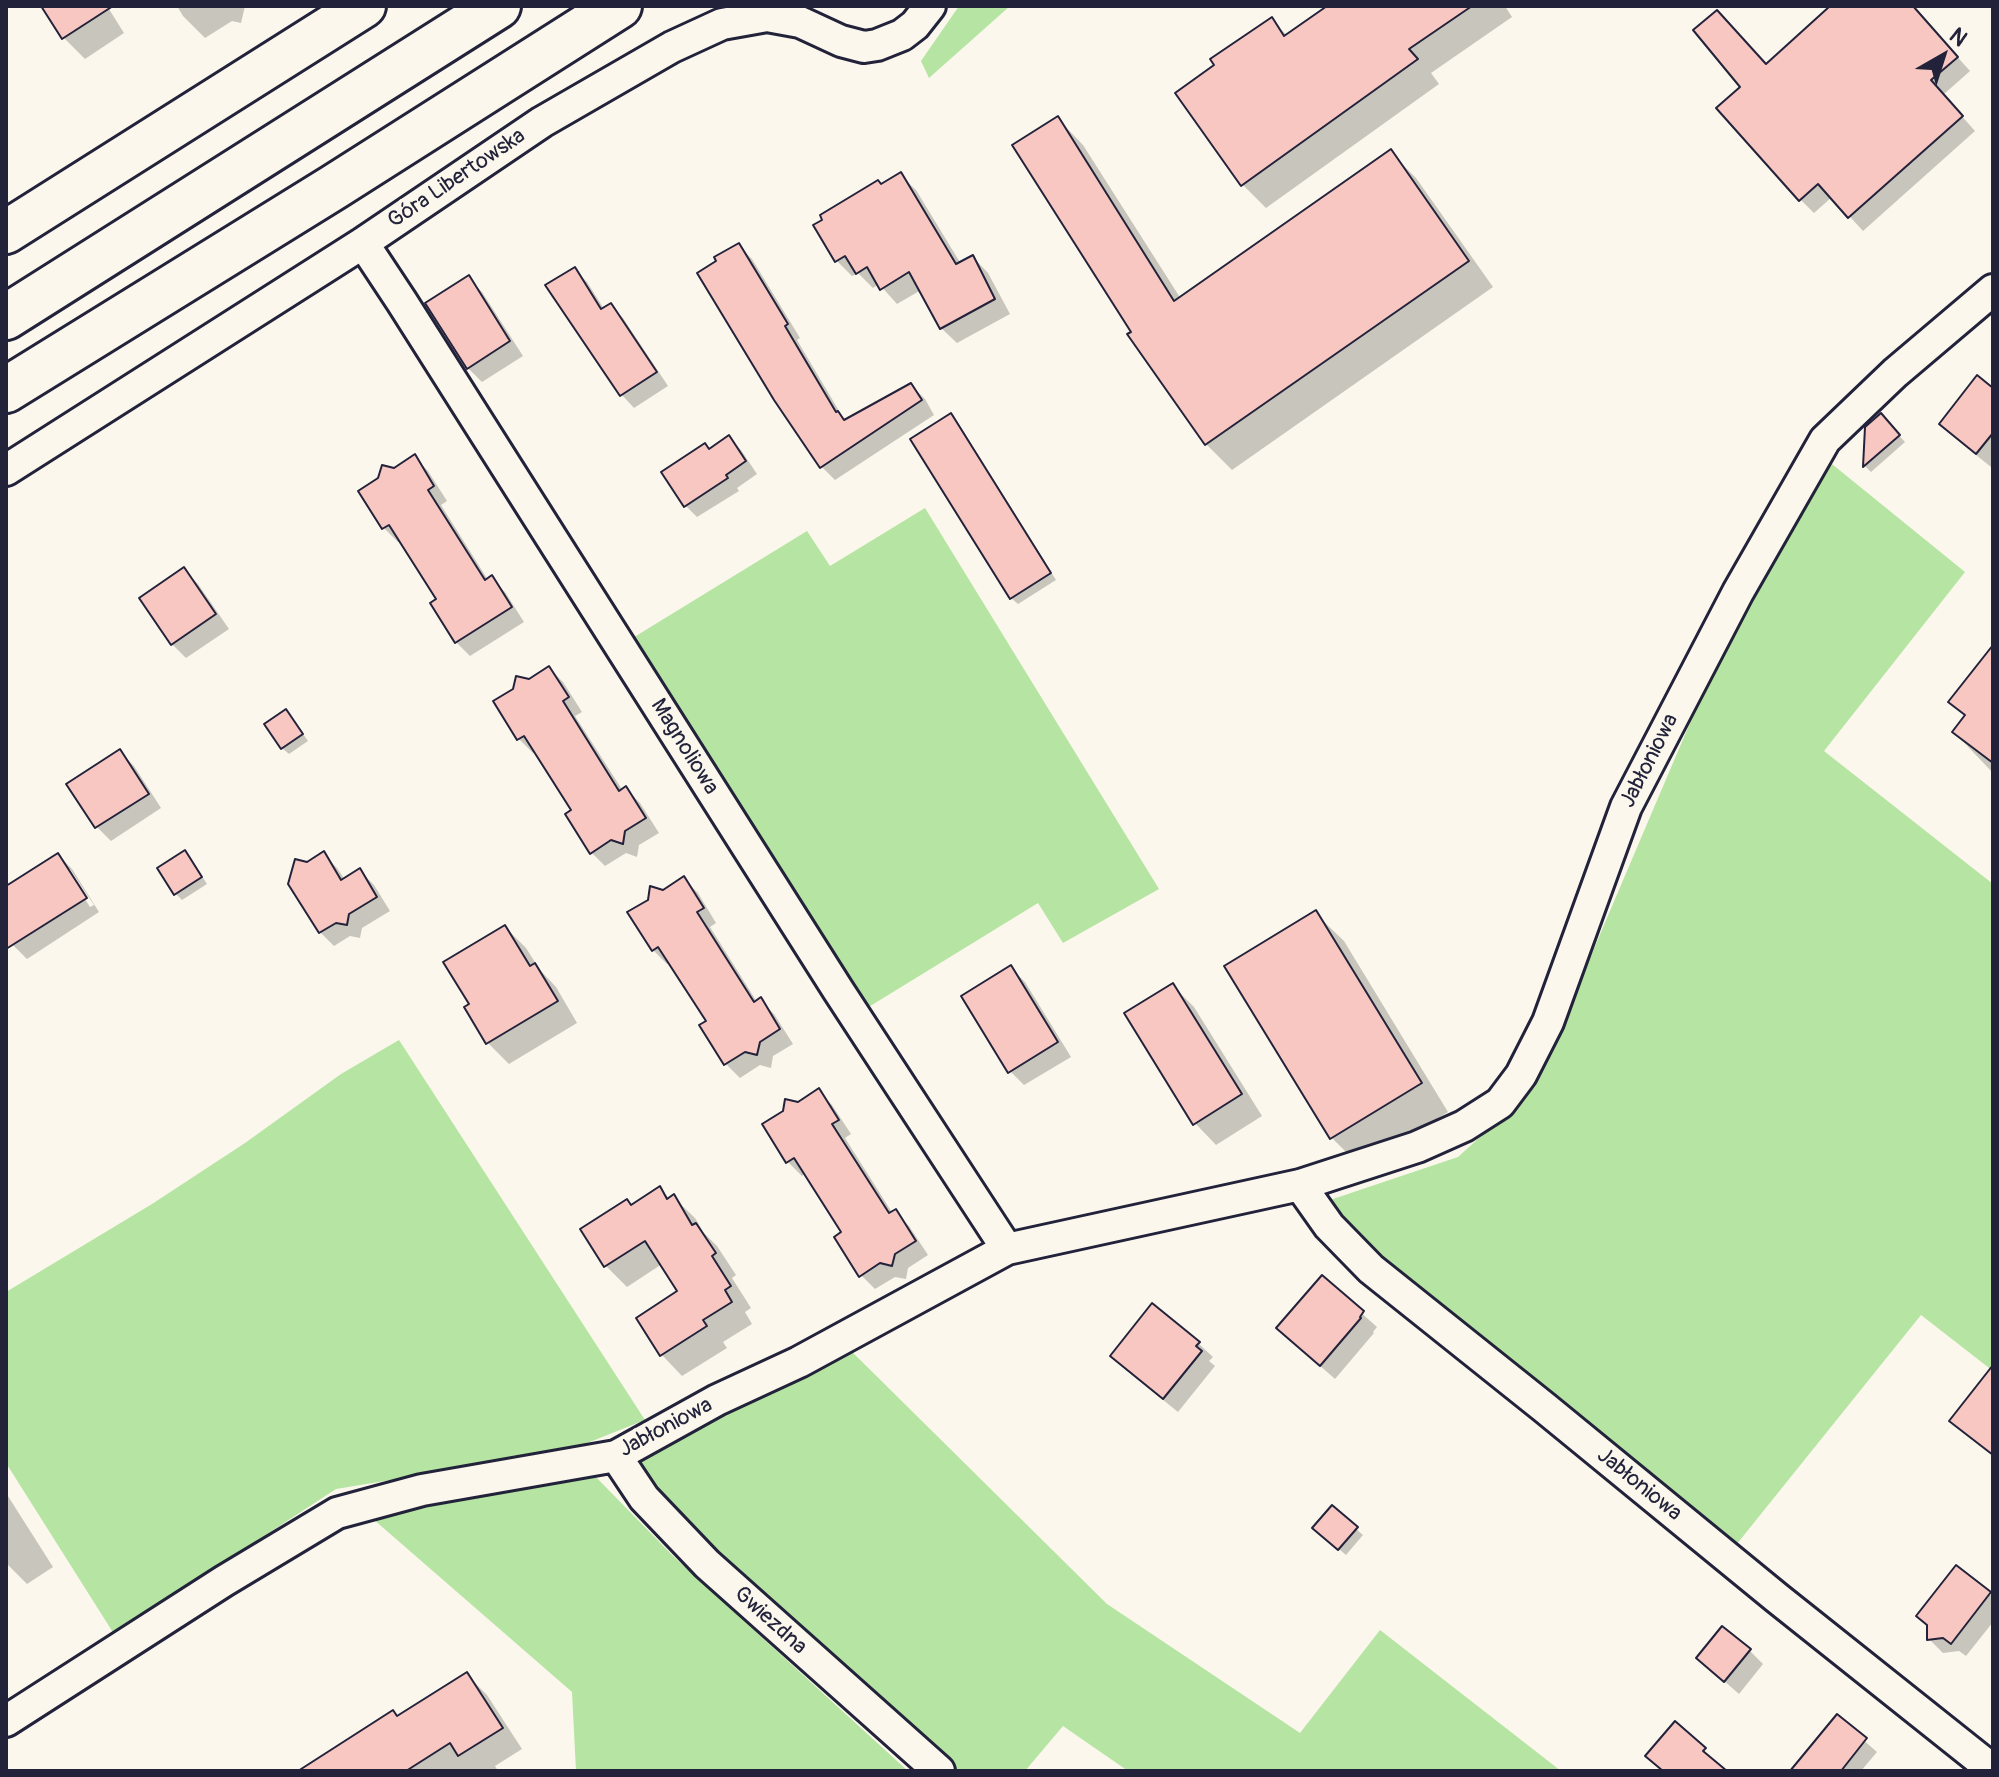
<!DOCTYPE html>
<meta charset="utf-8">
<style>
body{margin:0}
#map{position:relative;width:1999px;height:1777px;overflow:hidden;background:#fbf7ec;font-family:Pangolin,sans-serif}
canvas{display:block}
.frame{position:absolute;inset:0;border:8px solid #22223b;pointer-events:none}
.north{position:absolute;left:1903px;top:16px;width:80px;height:80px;-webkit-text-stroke:6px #fbf7ec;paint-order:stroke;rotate:39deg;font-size:22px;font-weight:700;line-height:32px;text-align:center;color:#22223b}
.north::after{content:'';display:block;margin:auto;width:28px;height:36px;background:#22223b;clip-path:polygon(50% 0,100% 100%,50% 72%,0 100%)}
</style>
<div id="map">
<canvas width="1999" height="1777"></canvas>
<div class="frame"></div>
<div class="north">N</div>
</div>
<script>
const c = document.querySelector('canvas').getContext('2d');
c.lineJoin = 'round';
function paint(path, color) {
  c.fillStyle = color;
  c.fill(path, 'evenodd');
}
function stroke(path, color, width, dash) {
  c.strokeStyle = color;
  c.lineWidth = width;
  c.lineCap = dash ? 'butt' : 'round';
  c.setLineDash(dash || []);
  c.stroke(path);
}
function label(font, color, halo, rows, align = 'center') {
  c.font = font + ' Pangolin,sans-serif';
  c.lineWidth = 7;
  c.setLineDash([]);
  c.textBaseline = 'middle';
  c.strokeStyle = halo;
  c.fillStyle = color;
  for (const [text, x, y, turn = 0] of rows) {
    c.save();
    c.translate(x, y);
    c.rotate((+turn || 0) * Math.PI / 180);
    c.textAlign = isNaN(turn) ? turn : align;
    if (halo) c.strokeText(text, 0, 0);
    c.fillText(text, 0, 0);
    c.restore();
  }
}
paint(new Path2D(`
 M959,6H1010L929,78L921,61Z
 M1827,460L1965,572L1824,751L1993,884V1371L1921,1315L1732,1550L1392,1272L1330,1200L1458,1157L1535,1087L1713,669Z
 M925,508L1159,889L1063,943L1038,903L867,1008L631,639L807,531L830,566Z
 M399,1040L645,1420L567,1451L336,1489L114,1634L6,1463V1292L152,1204L245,1143L341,1074Z
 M840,1340L1107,1604L1300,1733L1380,1630L1561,1771H1128L1063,1726L1025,1771H939L616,1456Z
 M591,1472L674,1557L908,1771H576L572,1692L365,1512Z`), '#b6e4a3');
paint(new Path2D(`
 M55,6H107L124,33L85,59L64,38Z
 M177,6H245L241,23L232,21L205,38L183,16Z
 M1331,6H1505L1512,17L1431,73L1439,84L1266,208L1243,185L1217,66L1271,20L1288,36Z
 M1833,6H1912L1970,71L1943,95L1975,131L1863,231L1832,197L1814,213L1800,199Z
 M1058,119L1083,145L1181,299L1390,152L1416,178L1493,287L1232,470L1206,444L1133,332Z
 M900,175L916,190L961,264L973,257L988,273L1010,314L957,343L941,328L921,290L897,304L879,284L873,288L858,273L852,276L837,261L881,186Z
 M738,245L752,259L800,338L797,340L845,421L911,385L925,399L934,415L835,480L822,467Z
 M574,269L587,282L604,309L610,305L623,318L668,386L634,408L622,395L548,286Z
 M468,278L482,292L523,356L482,382L468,368Z
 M1993,390V465L1991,467L1955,438L1941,424Z
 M951,416L957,422L1056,580L1018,604L1011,598Z
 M1881,416L1905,442L1871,472L1865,466L1867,428Z
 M729,438L741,450L757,474L737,488L739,491L697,517L685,505L710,450Z
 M414,457L428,471L447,501L441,505L488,580L491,578L505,592L524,622L470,656L456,642L439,600L401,540L398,542L384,528L394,470Z
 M184,570L198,584L229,629L186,658L172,644Z
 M549,668L563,682L582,712L575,716L623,791L626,789L640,803L659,833L639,845L637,857L626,853L605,866L591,852L574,810L536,751L533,753L519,739L529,681Z
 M1993,669V773L1954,732L1966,717L1951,702Z
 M292,718L308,741L289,754L282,748Z
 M120,752L134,766L161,808L111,841L97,827L69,784Z
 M185,852L191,859L207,884L182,900L176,894Z
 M323,854L337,868L345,880L360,871L374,885L390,911L362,928L360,938L350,936L334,946L320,932L307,864Z
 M58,855L72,869L99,912L27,959L13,945L6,934V889ZM66,869H70L94,905L90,907Z
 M684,879L698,893L716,923L710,927L757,1002L760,1000L774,1014L793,1044L773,1056L771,1068L760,1065L740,1078L726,1064L708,1022L670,962L667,964L653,950L663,892Z
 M1315,913L1344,941L1448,1112L1360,1166L1332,1138L1227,967Z
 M505,927L526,948L540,970L556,987L577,1023L509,1064L488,1043L471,1004Z
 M1011,968L1025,982L1071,1057L1024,1085L1010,1071Z
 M1173,986L1194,1007L1262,1116L1216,1145L1195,1123Z
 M818,1091L832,1105L851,1134L845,1138L893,1214L895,1212L909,1226L928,1255L908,1268L906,1279L895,1277L875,1289L861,1275L844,1233L805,1173L802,1176L788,1162L798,1104Z
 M660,1189L670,1199L673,1197L695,1218L704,1233L717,1246L736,1275L732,1278L751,1308L745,1312L752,1324L723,1342L727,1348L682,1376L661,1354L680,1292L662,1264L627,1287L606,1266L632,1207Z
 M1322,1278L1377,1327L1373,1332L1374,1333L1335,1379L1293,1342Z
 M1153,1306L1199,1344L1213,1357L1209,1361L1215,1366L1178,1412L1126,1370L1112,1356Z
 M6,1493L53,1567L27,1584L6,1563Z
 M1332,1508L1363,1535L1346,1555L1321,1534Z
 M1956,1567L1993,1597V1622L1966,1656L1959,1651L1943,1653L1929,1639Z
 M1749,1650L1763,1664L1739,1694L1698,1658Z
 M467,1675L487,1695L522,1749L495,1766L498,1771H331Z
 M1837,1717L1877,1752L1861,1771H1793Z`), '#0003');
const building = new Path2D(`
 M41,6H113L62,39Z
 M1327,6H1472L1409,49L1418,59L1241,186L1175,93L1214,65L1210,59L1272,17L1284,36Z
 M1830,6H1913L1958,57L1931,80L1963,116L1848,218L1818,184L1799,201L1716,108L1740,87L1693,30L1717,10L1766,64Z
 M1058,116L1174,301L1391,149L1469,261L1205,445L1127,334L1131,332L1012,145Z
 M901,172L956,264L973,255L995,299L940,329L909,272L880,290L867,267L856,274L845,256L835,262L813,225L822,220L820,215L878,180L881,184Z
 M739,243L788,324L785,326L836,412L838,411L844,420L911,383L922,400L820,468L774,400L697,273L716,261L714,257Z
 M575,267L601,309L611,303L657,372L620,396L545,285Z
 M469,275L510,341L467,369L425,303Z
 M1977,375L1993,388V433L1976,454L1939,424Z
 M951,413L1051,573L1010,599L910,439Z
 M1881,413L1900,435L1863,467L1865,427Z
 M729,435L746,461L726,475L728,478L684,507L661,472L705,443L709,449Z
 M415,454L434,486L428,490L485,580L492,575L512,607L455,643L430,603L436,599L389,525L382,529L358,491L378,478L382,465L394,468Z
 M184,567L216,614L171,645L139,598Z
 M1993,645V763L1952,732L1965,715L1948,702Z
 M549,666L569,697L563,701L619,791L626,786L646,818L625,831L623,844L611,840L590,854L565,814L571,810L524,736L517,740L493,701L513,689L516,676L529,679Z
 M286,709L303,734L281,749L264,724Z
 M120,749L149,794L95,828L66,784Z
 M185,850L202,877L174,895L157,868Z
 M324,851L341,880L360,868L377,897L349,914L347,925L336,923L319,933L288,884L295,859L307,862Z
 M58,853L87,898L6,949V886Z
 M684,876L704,908L697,912L754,1002L761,997L780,1029L760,1042L757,1055L745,1052L724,1065L699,1025L706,1021L658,947L652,951L627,912L648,900L650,886L663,890Z
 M1316,910L1422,1083L1330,1139L1224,966Z
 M505,925L530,966L535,963L558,1001L486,1044L464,1007L469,1004L443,962Z
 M1011,965L1058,1042L1008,1073L961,996Z
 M1173,983L1242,1094L1193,1125L1124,1013Z
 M819,1088L839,1120L832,1124L889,1213L896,1209L916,1241L895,1254L892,1266L880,1263L859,1277L834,1237L841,1232L794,1158L786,1163L762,1124L783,1111L785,1099L798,1102Z
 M660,1186L667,1199L674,1194L692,1225L696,1223L716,1253L712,1256L731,1286L725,1290L732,1302L703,1320L707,1326L660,1356L636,1318L677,1291L645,1241L604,1267L580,1229L627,1199L631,1205Z
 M1322,1275L1364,1311L1360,1317L1361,1318L1320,1366L1276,1328Z
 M1152,1303L1200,1342L1196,1346L1202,1351L1163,1399L1110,1356Z
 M1993,1365V1455L1949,1421Z
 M1332,1505L1358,1527L1338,1550L1312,1528Z
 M1956,1565L1991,1592L1951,1644L1943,1638L1927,1640V1625L1916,1616Z
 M1722,1626L1751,1649L1724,1682L1696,1658Z
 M467,1672L503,1728L458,1756L450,1743L406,1771H298L393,1710L397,1716Z
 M1837,1714L1867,1738L1841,1771H1790Z
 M1675,1721L1706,1748L1703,1751L1727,1771H1663L1645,1756Z`);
paint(building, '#f8c7c1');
stroke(building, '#22223b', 2);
const street = new Path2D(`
 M363,243L402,302L838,990L1007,1249
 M6,470L363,243L542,122L672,47L722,24L767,16L800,22L841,41L864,47L877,45L902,35L915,25L930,6
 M1300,1185L1329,1226L1371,1269L1545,1408L1777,1598L1993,1770
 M616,1456L644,1498L707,1564L939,1771
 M6,1721L224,1581L337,1513L422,1490L616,1456L717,1400L799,1362L1007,1249L1300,1185L1417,1147L1464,1126L1500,1103L1521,1075L1548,1022L1626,807L1738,592L1825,440L1895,373L1993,290`);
const secondary = new Path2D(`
 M6,232L364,6`);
const highway = new Path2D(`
 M6,317L498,6
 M6,390L334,187L619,6`);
stroke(street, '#22223b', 36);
stroke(secondary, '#22223b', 48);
stroke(highway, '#22223b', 50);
stroke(street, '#fbf7ec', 30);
stroke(secondary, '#fbf7ec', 42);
stroke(highway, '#fbf7ec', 44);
label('22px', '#22223b', '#fbf7ec', [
 ["Góra Libertowska",457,179,-34],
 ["Magnoliowa",684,747,58],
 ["Jabłoniowa",1650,761,-63],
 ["Jabłoniowa",666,1428,-28],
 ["Jabłoniowa",1639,1485,39],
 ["Gwiezdna",770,1621,42]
]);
</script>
